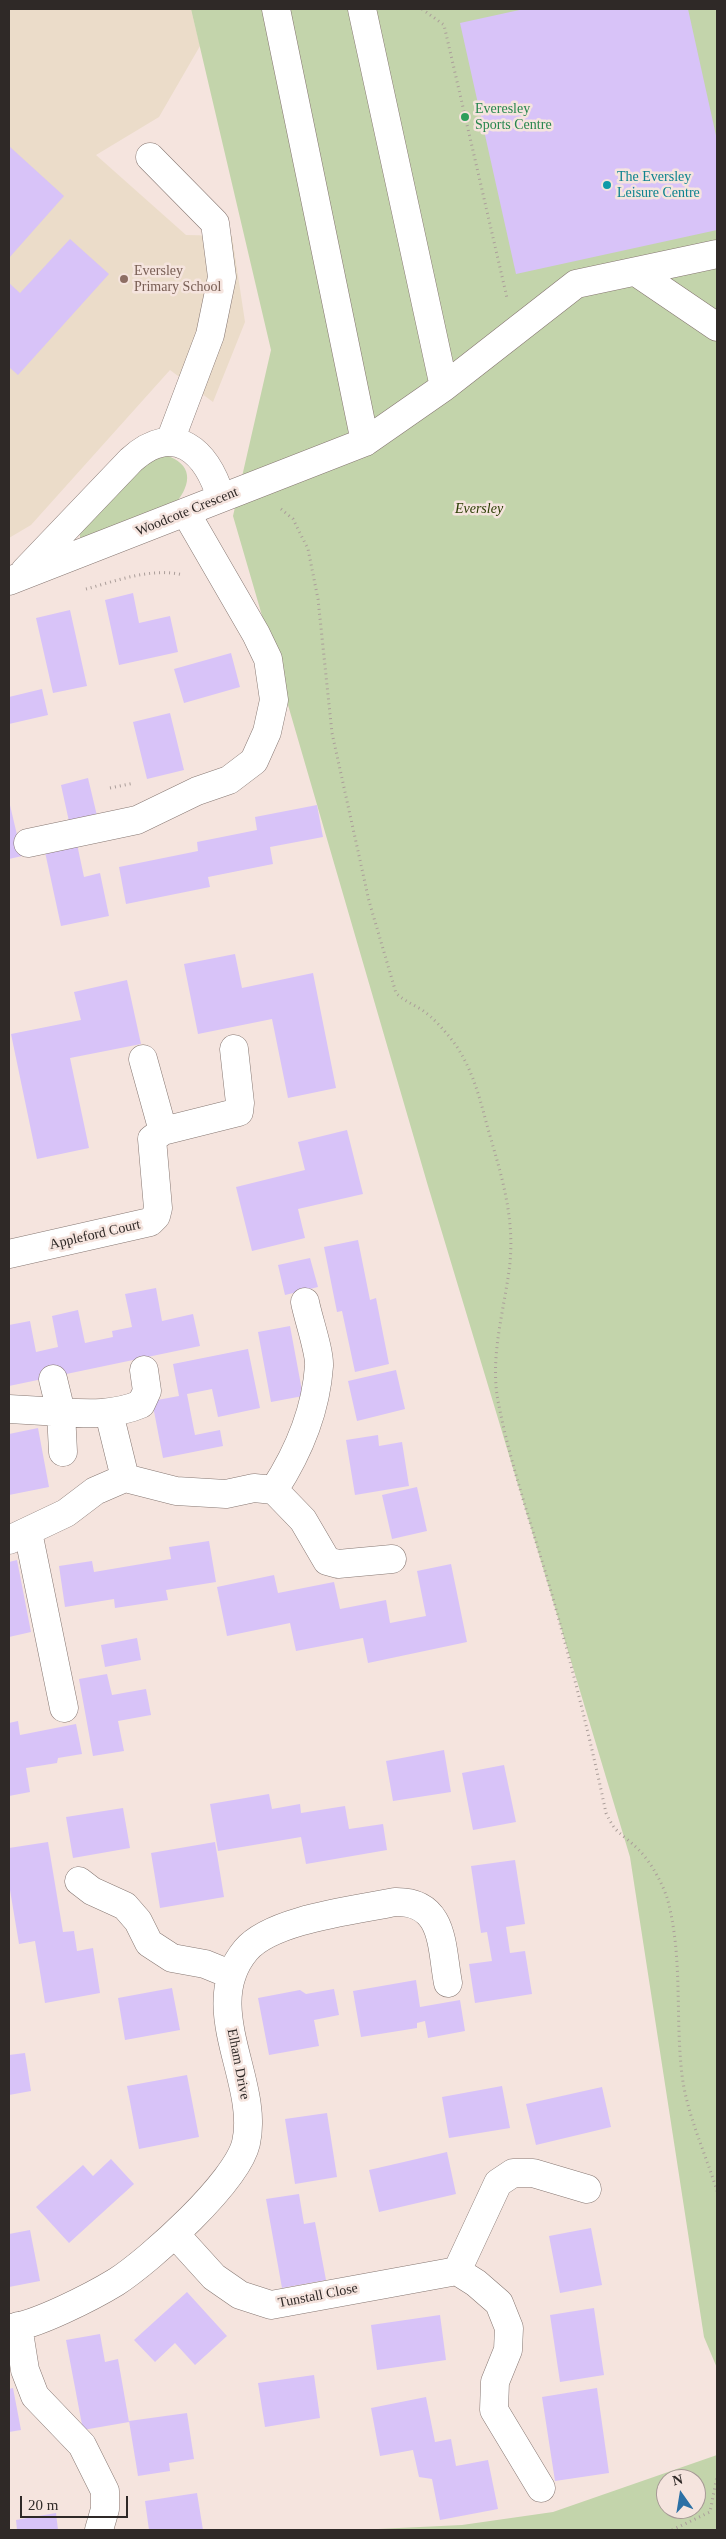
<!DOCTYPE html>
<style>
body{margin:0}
#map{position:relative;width:726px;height:2539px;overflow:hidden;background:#f5e4de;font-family:"Times New Roman",serif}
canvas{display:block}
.frame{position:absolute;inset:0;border:10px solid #2f2927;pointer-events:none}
.north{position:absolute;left:656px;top:2469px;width:50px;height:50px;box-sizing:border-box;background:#f5e4de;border:1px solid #a69995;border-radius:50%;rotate:347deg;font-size:14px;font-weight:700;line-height:20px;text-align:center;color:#2f2927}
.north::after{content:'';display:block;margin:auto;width:18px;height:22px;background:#2b70a5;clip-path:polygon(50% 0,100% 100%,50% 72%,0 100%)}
.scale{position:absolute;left:20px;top:2496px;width:108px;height:22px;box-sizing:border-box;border:2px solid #2f2927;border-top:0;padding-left:6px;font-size:15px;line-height:18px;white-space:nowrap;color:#2f2927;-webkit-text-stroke:4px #f5e4de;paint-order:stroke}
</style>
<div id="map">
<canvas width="726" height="2539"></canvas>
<div class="frame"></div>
<div class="north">N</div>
<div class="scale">20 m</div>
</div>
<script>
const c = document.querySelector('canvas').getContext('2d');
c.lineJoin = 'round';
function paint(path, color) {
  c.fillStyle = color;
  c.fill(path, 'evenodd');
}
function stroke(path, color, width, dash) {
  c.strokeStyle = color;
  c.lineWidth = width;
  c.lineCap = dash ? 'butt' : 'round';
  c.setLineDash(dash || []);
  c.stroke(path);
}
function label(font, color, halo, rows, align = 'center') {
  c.font = font + ' "Times New Roman",serif';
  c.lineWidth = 5;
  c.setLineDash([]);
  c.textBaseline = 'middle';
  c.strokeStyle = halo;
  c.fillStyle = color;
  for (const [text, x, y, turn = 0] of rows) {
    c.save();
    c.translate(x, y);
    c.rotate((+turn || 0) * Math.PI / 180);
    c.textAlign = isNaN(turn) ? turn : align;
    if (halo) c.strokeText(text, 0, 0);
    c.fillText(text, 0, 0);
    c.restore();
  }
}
paint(new Path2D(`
 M9,9H191L200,46L159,117L96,155L186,235L232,236L245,322L213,402L170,370L31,525L9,538Z`), '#ebdcc9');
paint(new Path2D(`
 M191,9H717V2368L704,2337L630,1857L428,1186L233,516L271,350Z
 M165,455C193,464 192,483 176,503L83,539L80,538V533L145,464L155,458Z
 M717,2455V2530H357L462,2525L553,2512ZM666,2479H696V2509H666Z`), '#c3d4ab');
paint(new Path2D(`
 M524,9H688L717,140V230L516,274L460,23Z
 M9,146L64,196L9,258Z
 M70,239L109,274L18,375L9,367V283L20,293Z
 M133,593L139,623L170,616L178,652L119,665L105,600Z
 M70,610L87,686L53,693L36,618Z
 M231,653L240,687L184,703L174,669Z
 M42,689L48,715L9,724V697Z
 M170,713L184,770L147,779L133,722Z
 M88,778L98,820L70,826L61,785Z
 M9,801L22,856L9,859Z
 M317,805L323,837L270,847L273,864L208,877L210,887L126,904L119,867L198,851L197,842L257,830L255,817Z
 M77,844L84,877L100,873L109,916L61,926L45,852Z
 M235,954L242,988L313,973L336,1088L288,1098L272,1019L198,1034L184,964Z
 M127,980L141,1044L70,1058L89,1148L37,1159L11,1034L81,1020L74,992Z
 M347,1130L363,1194L298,1209L305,1238L252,1251L236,1187L305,1170L298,1142Z
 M358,1240L370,1300L376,1298L389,1364L355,1372L342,1311L337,1312L324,1247Z
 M310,1258L318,1287L285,1295L278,1265Z
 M156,1288L162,1321L193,1314L200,1346L9,1386V1325L30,1321L36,1352L58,1347L52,1316L78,1310L85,1343L113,1337L112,1331L132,1327L125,1294Z
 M290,1326L303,1396L271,1402L258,1332Z
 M248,1349L260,1408L218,1417L212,1389L187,1394L195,1435L220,1430L223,1446L163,1458L152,1401L179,1396L173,1364Z
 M396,1370L405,1409L357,1421L348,1381Z
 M38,1428L49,1487L9,1495V1434Z
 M378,1435L379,1446L402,1442L409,1486L355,1495L346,1440Z
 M417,1487L427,1531L392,1539L382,1495Z
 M209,1541L216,1582L166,1590L168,1600L115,1608L114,1599L65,1607L59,1566L92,1561L94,1572L171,1559L169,1547Z
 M17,1560L31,1632L9,1637V1562Z
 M451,1564L467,1642L368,1663L363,1638L296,1651L290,1623L227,1636L217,1587L274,1575L278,1593L334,1582L340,1609L386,1600L390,1623L426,1616L417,1571Z
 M137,1638L141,1660L105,1667L101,1645Z
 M107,1674L112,1695L146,1689L151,1715L118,1721L124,1751L93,1756L79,1679Z
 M18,1721L20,1735L76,1724L82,1754L58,1758L57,1763L26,1768L30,1792L9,1796V1723Z
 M444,1750L451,1792L393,1801L386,1761Z
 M504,1765L516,1822L473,1830L462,1773Z
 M269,1794L272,1809L300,1804L301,1813L345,1806L349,1829L383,1824L387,1850L306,1864L301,1837L218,1851L210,1804Z
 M123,1808L130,1848L73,1858L66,1817Z
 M48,1842L63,1932L74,1931L77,1951L93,1948L100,1993L45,2003L35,1941L19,1944L9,1884V1848Z
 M215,1842L224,1897L160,1908L151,1853Z
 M515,1860L525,1924L506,1927L510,1953L525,1951L532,1994L475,2003L469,1964L492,1961L487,1932L481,1933L471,1866Z
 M416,1980L420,2007L460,2000L465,2031L428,2038L425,2021L417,2023V2028L361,2037L353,1991Z
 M172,1988L180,2030L125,2040L118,1998Z
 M334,1989L339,2015L314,2020L319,2046L269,2055L258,1998L300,1990L306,1994Z
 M25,2053L31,2091L9,2095V2055Z
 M187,2075L199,2137L139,2149L127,2086Z
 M502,2086L510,2128L449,2138L442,2097Z
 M602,2087L611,2127L536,2145L526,2104Z
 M327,2113L337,2177L295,2184L285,2119Z
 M447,2152L456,2194L379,2212L369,2170Z
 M111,2159L134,2184L69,2243L36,2207L83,2165L93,2176Z
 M299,2194L304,2224L315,2222L326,2280L282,2288L266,2199Z
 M591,2228L602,2285L560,2293L549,2236Z
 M30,2230L40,2281L9,2287V2234Z
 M187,2292L227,2336L195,2365L175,2343L155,2362L134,2340Z
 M594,2308L604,2375L560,2382L550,2315Z
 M440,2315L446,2360L377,2370L371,2325Z
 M100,2334L105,2362L118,2359L129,2422L83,2430L66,2340Z
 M314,2375L320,2418L265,2427L258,2383Z
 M13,2388L21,2430L9,2432V2389Z
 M597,2388L609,2473L555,2481L542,2397Z
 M426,2397L435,2442L451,2439L456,2466L488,2460L498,2509L440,2520L432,2479L419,2477L413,2450L380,2456L371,2408Z
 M187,2413L194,2459L169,2463L170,2471L138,2476L129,2421Z
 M197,2493L203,2530H149L145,2501Z
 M56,2513L58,2530H17L16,2520Z`), '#d8c3f8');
const minor = new Path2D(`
 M276,9L365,442
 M362,9L444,387
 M150,157L215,223L222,277L210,335L170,441
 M636,272L717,327
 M25,571L131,460C175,420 207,452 221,498
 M9,581L365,442L444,387L576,284L717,254
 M28,843L137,820L197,791L229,780L254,761L267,732L274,700L268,659L256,634L186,513
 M143,1059L163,1131
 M9,1254L150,1222L156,1216L158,1208L152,1139L163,1131L239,1112L240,1103L234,1049
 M9,1409L61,1412L53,1379
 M109,1413L125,1478
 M63,1452L61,1412C89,1414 115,1415 141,1404L147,1391L144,1370
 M274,1490L303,1520L327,1561L338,1564L392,1559
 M28,1532L64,1708
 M9,1540L66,1513L95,1491L125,1478L176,1491L226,1494L254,1488L274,1490C298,1453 316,1410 319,1366C320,1352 308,1318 305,1302
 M79,1881L92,1891L125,1906L138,1921L149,1943L172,1958L205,1964L232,1975
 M175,2234L214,2277L240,2295L271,2305L457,2271L498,2183L513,2173H533L587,2189
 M457,2271L476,2283L499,2303L509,2328L508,2350L495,2382L494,2410L541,2488
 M18,2326L25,2370L35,2396L82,2445L105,2491V2509L99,2530
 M9,2328C35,2326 93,2296 116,2282C150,2260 237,2182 246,2143C260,2081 198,2007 246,1950C272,1919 357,1910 395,1902C445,1901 441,1946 448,1983`);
stroke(minor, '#867772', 29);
stroke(new Path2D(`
 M422,9L444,25L507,298
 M281,509L293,519L308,549L318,599L332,733L369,901L396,993C404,1001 413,1004 422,1010C434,1018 446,1032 455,1044C473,1070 480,1099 488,1129C502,1177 516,1221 509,1271C503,1315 489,1361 499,1406C513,1476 538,1543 557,1613C575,1679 592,1746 606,1813C616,1835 622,1833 638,1849C651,1862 663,1884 668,1901C683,1960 675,2016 682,2075C687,2115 705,2152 717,2191
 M86,589C116,581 152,567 183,575
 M110,788L134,783
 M672,2530L710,2512L717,2476`), '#ab9e9a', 3, [1, 4]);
stroke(minor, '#fff', 28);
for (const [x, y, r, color] of [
 [465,117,5,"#2e9e5b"],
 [607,185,5,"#0f9aa8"],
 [124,279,5,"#8d6e63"]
]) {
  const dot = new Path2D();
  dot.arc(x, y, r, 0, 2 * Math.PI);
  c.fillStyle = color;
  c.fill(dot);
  stroke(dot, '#f5e4de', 2);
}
label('14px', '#27864d', '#f5e4de', [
 ["Everesley",475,109],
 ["Sports Centre",475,125]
], 'left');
label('14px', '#0d838f', '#f5e4de', [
 ["The Eversley",617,177],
 ["Leisure Centre",617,193]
], 'left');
label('14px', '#785e54', '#f5e4de', [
 ["Eversley",134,271],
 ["Primary School",134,287]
], 'left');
label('italic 14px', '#293b00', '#f5e4de', [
 ["Eversley",479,509]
]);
label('14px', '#2f2927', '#f5e4de', [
 ["Woodcote Crescent",187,512,-22],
 ["Appleford Court",95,1235,-13],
 ["Elham Drive",238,2064,79],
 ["Tunstall Close",318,2296,-11]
]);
</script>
